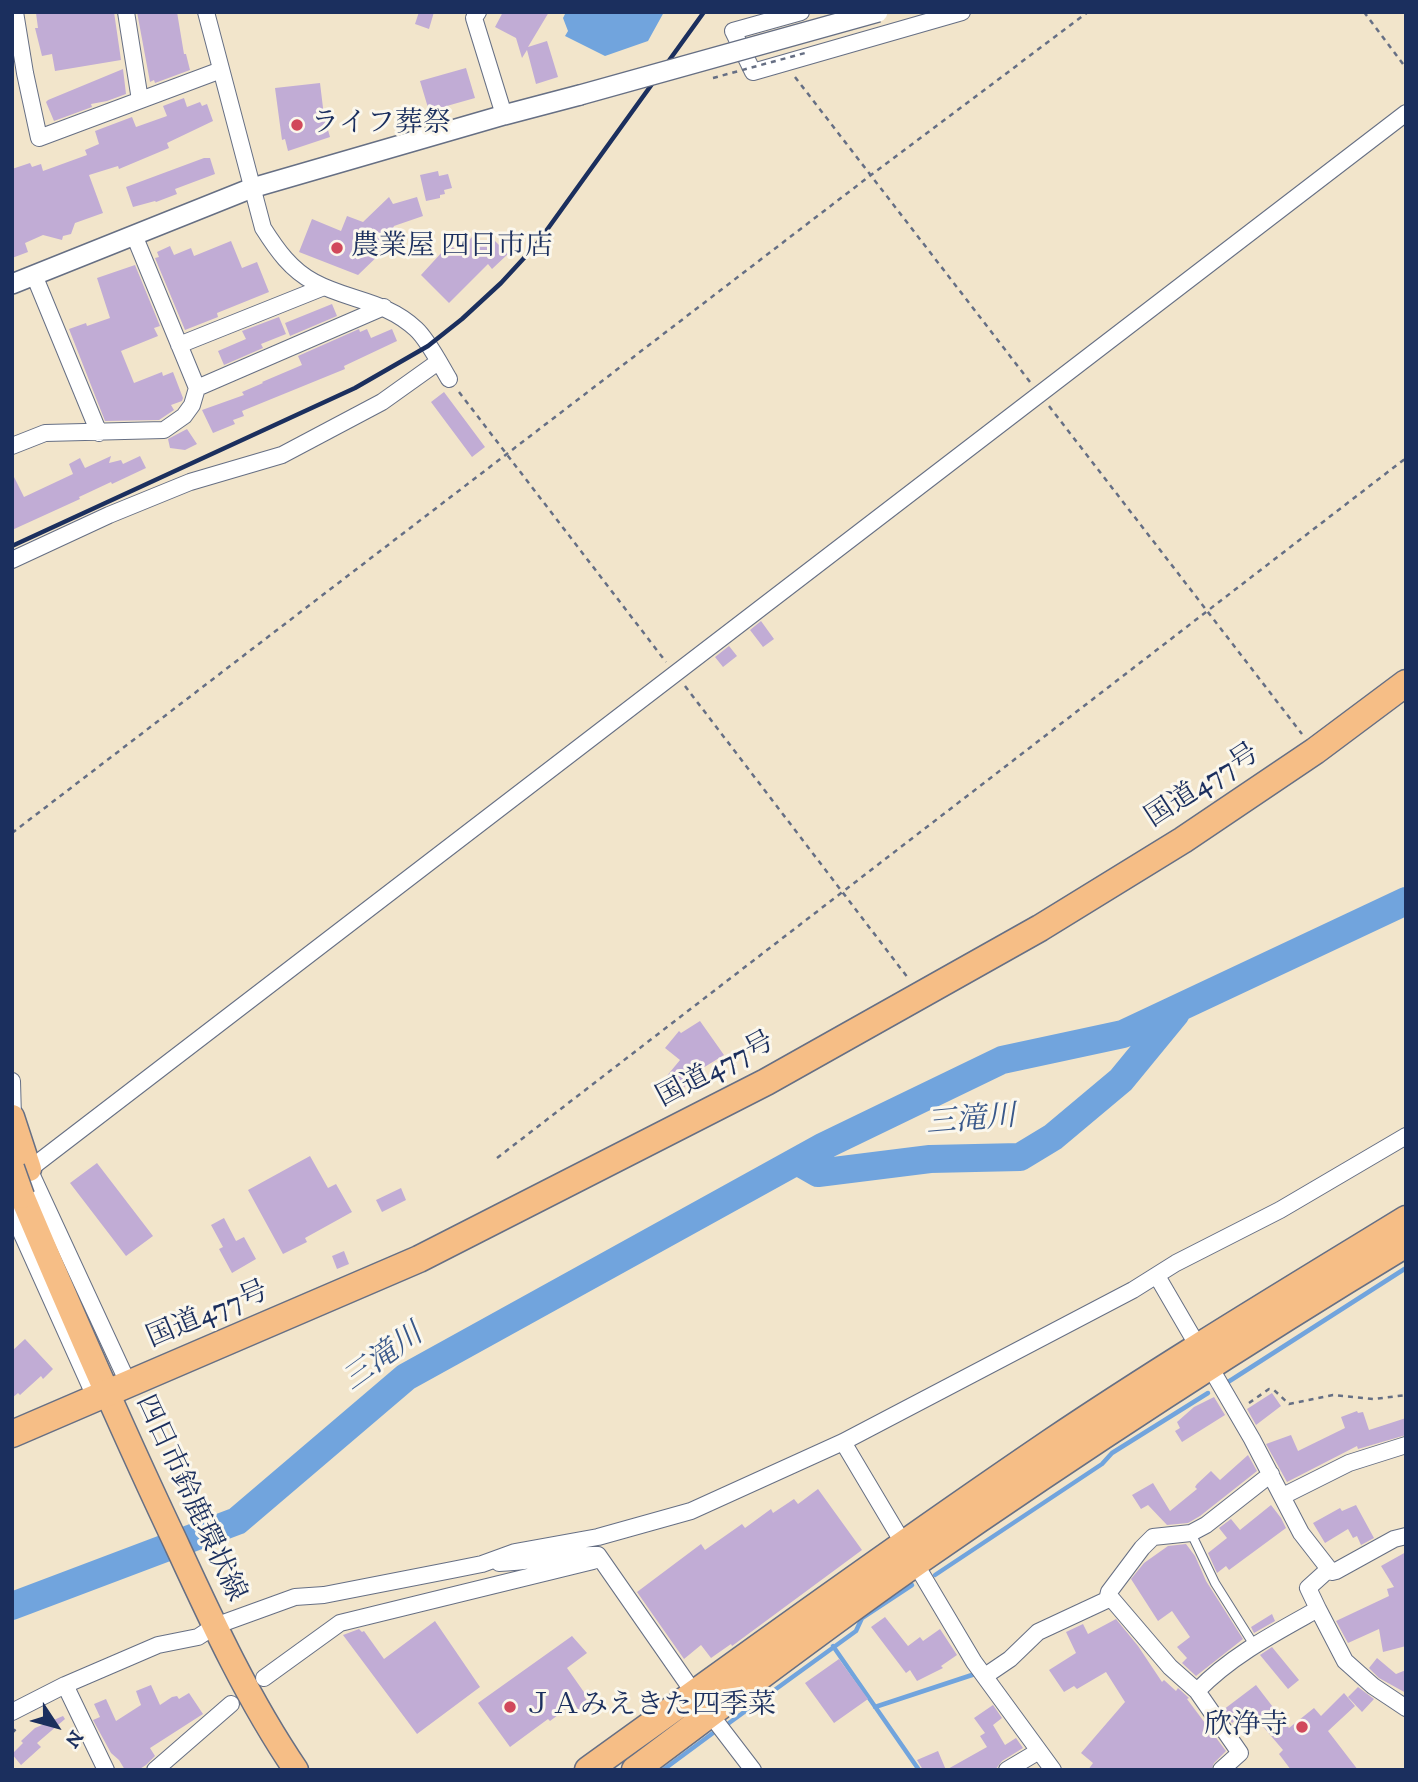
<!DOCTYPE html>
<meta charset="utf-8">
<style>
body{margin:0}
#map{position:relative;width:1418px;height:1782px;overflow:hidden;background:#f2e5cb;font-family:"IM FELL DW Pica",serif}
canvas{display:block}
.frame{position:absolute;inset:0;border:14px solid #1b2f5e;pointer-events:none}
.north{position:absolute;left:21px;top:1691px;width:70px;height:70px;-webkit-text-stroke:5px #fbf7ec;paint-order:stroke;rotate:126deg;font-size:19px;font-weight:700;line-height:28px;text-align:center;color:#1b2f5e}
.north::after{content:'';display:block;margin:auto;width:24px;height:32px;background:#1b2f5e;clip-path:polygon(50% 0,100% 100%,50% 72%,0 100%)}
</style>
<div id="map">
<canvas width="1418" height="1782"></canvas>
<div class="frame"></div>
<div class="north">N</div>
</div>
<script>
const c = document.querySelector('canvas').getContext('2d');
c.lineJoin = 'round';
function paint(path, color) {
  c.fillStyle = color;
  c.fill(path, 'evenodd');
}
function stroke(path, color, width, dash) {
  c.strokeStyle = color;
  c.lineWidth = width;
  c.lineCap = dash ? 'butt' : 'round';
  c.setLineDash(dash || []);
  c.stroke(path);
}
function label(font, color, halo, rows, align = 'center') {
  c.font = font + ' "IM FELL DW Pica","Noto Serif JP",serif';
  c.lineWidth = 6;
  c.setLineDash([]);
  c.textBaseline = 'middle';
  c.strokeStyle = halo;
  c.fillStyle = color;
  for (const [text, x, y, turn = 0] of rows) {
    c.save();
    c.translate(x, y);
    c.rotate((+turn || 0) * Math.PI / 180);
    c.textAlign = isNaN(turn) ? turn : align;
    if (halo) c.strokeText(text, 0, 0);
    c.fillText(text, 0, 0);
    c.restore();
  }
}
paint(new Path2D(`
 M566,12H664L648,41L605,56L565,36L568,31L563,18Z`), '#71a4dd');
stroke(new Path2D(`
 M1228,1382L1406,1268
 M935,1575L1102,1464L1112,1453L1208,1393
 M833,1646L919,1770
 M875,1707L975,1674
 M729,1723L856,1631L862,1618L912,1585
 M663,1770L713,1733`), '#71a4dd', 4.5);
stroke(new Path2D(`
 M797,1161L818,1173L930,1159L1020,1157L1053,1137L1121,1080L1176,1013
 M12,1606L237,1521L406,1377L824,1146L1002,1060L1123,1034L1406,901`), '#71a4dd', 28);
paint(new Path2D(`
 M114,12L121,60L55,71L52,54L42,56L35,28H38L36,13Z
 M137,12H177L184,54H186L190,70L155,83L154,80L150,82Z
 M419,12H434L429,29L415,24Z
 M503,12H549L528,47L547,41L558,77L536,84L527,50L522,58L516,38L495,27Z
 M466,68L475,98L429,111L420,81Z
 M123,69L126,94L107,101L91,104L92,107L54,121L46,102L48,100Z
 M320,83L324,116L330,137L288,151L285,139L282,140L275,88Z
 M184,98L187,107L200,102L202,106L207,104L213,121L167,143L169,148L119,169L118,166L89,175L103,213L75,223L71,234L63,236L62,240L43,235L25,243L28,252L12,258V169L30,163L32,167L41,164L43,171L87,155L85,150L99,144L95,131L132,117L136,127L167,116L163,106Z
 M204,158H210L215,174L175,189L177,194L156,202L155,201L133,207L126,187Z
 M438,171L439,176L448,174L452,188L444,190L445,194L440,195V198L426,201L420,175Z
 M389,197L393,204L417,197L423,216L394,226L384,250L358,275L299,252L312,219L341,231L347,216L363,222Z
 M473,236L483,246L492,238L508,254L492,269L488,264L449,303L421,275L443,251L445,252L452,246L457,252Z
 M231,241L242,268L257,262L269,292L217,313L218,317L185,330L155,258L159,257L157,252L170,246L174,255L191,248L194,256Z
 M135,265L160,326L154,328L158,336L121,351L134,383L162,372L163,376L173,372L183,398L182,401L171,405L174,410L159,420L105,421L69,329L86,323L87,326L110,318L97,278Z
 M332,304L337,316L290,336L285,323Z
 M279,317L286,334L261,344L263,348L224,365L218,351L246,339L242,331Z
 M359,329L360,332L367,329L371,338L392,329L397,341L344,366L345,369L242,411L244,416L233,420L235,424L213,433L202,410L244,395L242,392L263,383L262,382L302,365L298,356Z
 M444,392L485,447L472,457L431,402Z
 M187,429L197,444L185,450L170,448L168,439Z
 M111,456L109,463L121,460L123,464L140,456L146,468L112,484L111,482L79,497L80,499L12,530V473L24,497L73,474L69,464L80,458L85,468Z
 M761,621L774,639L763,647L750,630Z
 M729,646L737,656L723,667L715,657Z
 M700,1021L724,1055L698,1071L677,1096L661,1083L680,1060L665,1048L679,1031L681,1033Z
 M310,1156L328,1188L336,1184L352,1212L305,1238L307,1242L283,1254L248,1190Z
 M97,1163L153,1236L126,1256L70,1183Z
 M401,1188L406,1200L382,1212L376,1200Z
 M224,1218L236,1241L244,1237L256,1259L232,1273L219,1249L223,1247L211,1225Z
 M344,1251L349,1264L337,1269L332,1256Z
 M25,1339L53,1369L43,1379L41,1376L20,1395L18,1393L12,1398V1351Z
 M1272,1393L1281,1406L1256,1425L1247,1409Z
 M1214,1397L1225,1415L1182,1442L1175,1431L1180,1428L1177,1422L1194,1407Z
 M1357,1411L1358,1413L1363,1412L1369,1430L1406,1418V1435L1358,1449L1357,1446L1287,1482L1266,1444L1291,1435L1298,1451L1345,1428L1341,1417Z
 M1248,1455L1257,1471L1200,1516L1188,1523L1167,1525L1148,1505L1141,1509L1132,1495L1153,1483L1170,1511L1197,1489L1195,1487L1197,1484L1211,1471L1220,1480Z
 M818,1489L862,1550L732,1646L731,1644L711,1658L701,1645L684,1659L637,1592L701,1544L705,1550L742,1524L745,1528L771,1509L773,1513L794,1499L798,1504Z
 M1271,1505L1281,1518L1286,1528L1229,1570L1226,1566L1217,1573L1208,1553L1227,1538L1219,1528L1231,1519L1240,1530Z
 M1356,1505L1374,1538L1361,1545L1357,1536L1353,1538L1348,1529L1325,1543L1313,1523L1340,1508L1342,1511Z
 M1186,1544L1195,1556L1206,1581L1243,1639L1196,1676L1182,1663L1187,1658L1177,1647L1190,1637L1172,1611L1158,1621L1131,1579L1144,1563L1168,1546Z
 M1406,1552V1646L1383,1652L1379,1629L1348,1643L1336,1621L1389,1596L1387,1589L1394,1587L1381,1566Z
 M1272,1614L1275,1621L1254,1633L1251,1627Z
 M885,1617L908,1646L920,1637L923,1641L940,1629L957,1655L941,1666L943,1668L917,1681L910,1670L906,1673L871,1627Z
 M1116,1619L1138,1646L1162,1682L1164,1680L1176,1691L1178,1688L1189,1698L1187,1699L1226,1751L1214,1763L1211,1770H1088L1093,1763L1081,1753L1125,1702L1106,1672L1077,1689L1074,1686L1064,1692L1049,1670L1076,1653L1066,1632L1083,1624L1088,1634Z
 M435,1621L480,1687L417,1734L343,1635L359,1629L362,1632L364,1631L384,1659Z
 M572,1636L587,1653L567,1668L586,1695L584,1696L589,1704L579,1711L574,1703L550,1721L548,1719L510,1747L478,1703Z
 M1272,1647L1299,1680L1288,1689L1260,1655Z
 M1377,1658L1396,1674L1406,1670V1693L1379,1678L1369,1668Z
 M839,1659L868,1699L834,1723L805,1683Z
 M151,1685L160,1705L172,1697L177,1696L179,1699L189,1693L203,1714L150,1748L155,1756L146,1765L138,1770H125L119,1760L111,1753L93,1720L100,1717L94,1704L106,1699L116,1721L141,1705L136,1691Z
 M1256,1685L1289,1728L1314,1708L1321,1716L1344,1693L1355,1706L1328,1731L1358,1770H1291L1279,1754L1283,1750L1254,1716L1248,1720L1244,1715L1232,1723L1223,1710Z
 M1358,1687L1374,1699L1362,1712L1348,1697Z
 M993,1705L1002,1718L993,1725L1005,1745L1016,1738L1023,1748L1002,1761L995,1770H946L987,1747L980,1736L985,1733L974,1718Z
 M63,1716L65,1719L37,1743L41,1747L21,1765L12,1754L23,1743L21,1741L35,1728Z
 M938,1751L946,1770H923L917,1760Z`), '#c1acd5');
const service = new Path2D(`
 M1191,1533L1215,1583L1254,1645`);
const minor = new Path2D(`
 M15,12L25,73L39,138L221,70
 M126,12L140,100
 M206,12L263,228C277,250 291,270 314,282C349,301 385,300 416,329C428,340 440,364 449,379
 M478,12L474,18L504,115
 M801,12L733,31L753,72L962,12
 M34,275L99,433
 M179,345L324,287
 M197,388L384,307
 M12,446L45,433L164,430L184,416L192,405L197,388L134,235
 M12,560L109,515L190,482L282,455L382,402L438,362
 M12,1081L13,1118
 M29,1169L129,1385
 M23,1174L1406,113
 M12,1212L96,1399
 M1157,1276L1252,1439L1301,1533L1329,1569
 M843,1442L974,1662L1053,1770
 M1283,1496L1349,1463L1406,1445
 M499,1563C532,1562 564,1554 598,1555L694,1693L753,1770
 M1107,1600L1109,1592L1142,1548L1153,1537L1191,1533L1206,1525L1271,1474
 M1318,1609L1345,1661L1373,1686L1406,1708
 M985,1676L1010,1659L1038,1632L1111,1598L1170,1667L1197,1691C1232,1655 1275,1633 1318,1609L1308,1588L1329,1569L1332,1572L1336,1571L1394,1539L1406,1536
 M264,1678L340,1623L593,1561
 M65,1685L106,1770
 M1197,1691L1240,1753L1221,1770
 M12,1712L65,1685L158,1645L198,1637L215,1626L295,1597L324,1595L452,1570L482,1564L515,1552L598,1537L691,1511L843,1442L1133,1290L1176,1263L1280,1210L1406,1136
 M155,1770L231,1704
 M1007,1770L1039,1751`);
const tertiary = new Path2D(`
 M12,284L252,188L504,115L580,95`);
const primary = new Path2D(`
 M12,1117L29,1169
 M22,1196C71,1312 121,1427 175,1541C211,1619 247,1698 296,1770`);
const trunk = new Path2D(`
 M12,1434L419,1259L766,1082L1040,928L1183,840L1315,751L1406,683
 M588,1770C742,1659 895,1548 1051,1442C1167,1364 1287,1292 1406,1219
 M635,1770C729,1700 821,1629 917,1562C1077,1451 1239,1345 1406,1244`);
stroke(service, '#666f84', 10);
stroke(minor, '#666f84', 18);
stroke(tertiary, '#666f84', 22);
stroke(primary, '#666f84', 27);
stroke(trunk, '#666f84', 29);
stroke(new Path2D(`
 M1364,12L1406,68
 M795,77L1030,382
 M459,392L666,662
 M1049,406L1302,734
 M685,686L908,978
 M12,833L871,175L1088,12
 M497,1158L1406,458
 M1249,1403L1269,1389L1274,1390L1289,1404L1333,1395L1374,1399L1406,1395
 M12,1733L18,1727`), '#666f84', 2.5, [5, 5]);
stroke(service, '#fff', 8);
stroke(minor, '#fff', 16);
stroke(tertiary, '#fff', 19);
stroke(primary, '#f6be86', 24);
stroke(trunk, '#f6be86', 26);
stroke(new Path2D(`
 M12,546L355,388L428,346L462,319L501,283L536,245L704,12`), '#1b2f5e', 4.5);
const tertiaryBridge = new Path2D(`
 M580,95L878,12`);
const primaryBridge = new Path2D(`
 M12,1168L22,1196`);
stroke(tertiaryBridge, '#666f84', 22, []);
stroke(primaryBridge, '#666f84', 27, []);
stroke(new Path2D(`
 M713,78L805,53`), '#666f84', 2.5, [5, 5]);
stroke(tertiaryBridge, '#fff', 19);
stroke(primaryBridge, '#f6be86', 24);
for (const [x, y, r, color] of [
 [297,125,7,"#d1495b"],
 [337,248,7,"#d1495b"],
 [510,1707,7,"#d1495b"],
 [1302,1727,7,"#d1495b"]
]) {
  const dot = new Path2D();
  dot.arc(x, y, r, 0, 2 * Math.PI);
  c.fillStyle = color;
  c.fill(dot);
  stroke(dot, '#fbf7ec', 2.5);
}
label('28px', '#1b2f5e', '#fbf7ec', [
 ["ライフ葬祭",311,125],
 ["農業屋 四日市店",351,248],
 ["ＪＡみえきた四季菜",524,1707],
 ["欣浄寺",1288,1727,"right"]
], 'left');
label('28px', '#1b2f5e', '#fbf7ec', [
 ["国道477号",1203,787,-33],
 ["国道477号",716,1071,-28],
 ["国道477号",208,1316,-23],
 ["四日市鈴鹿環状線",189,1499,65]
]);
label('italic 30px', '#39588a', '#fbf7ec', [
 ["三滝川",971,1122,-5],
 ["三滝川",384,1359,-36]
]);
</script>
